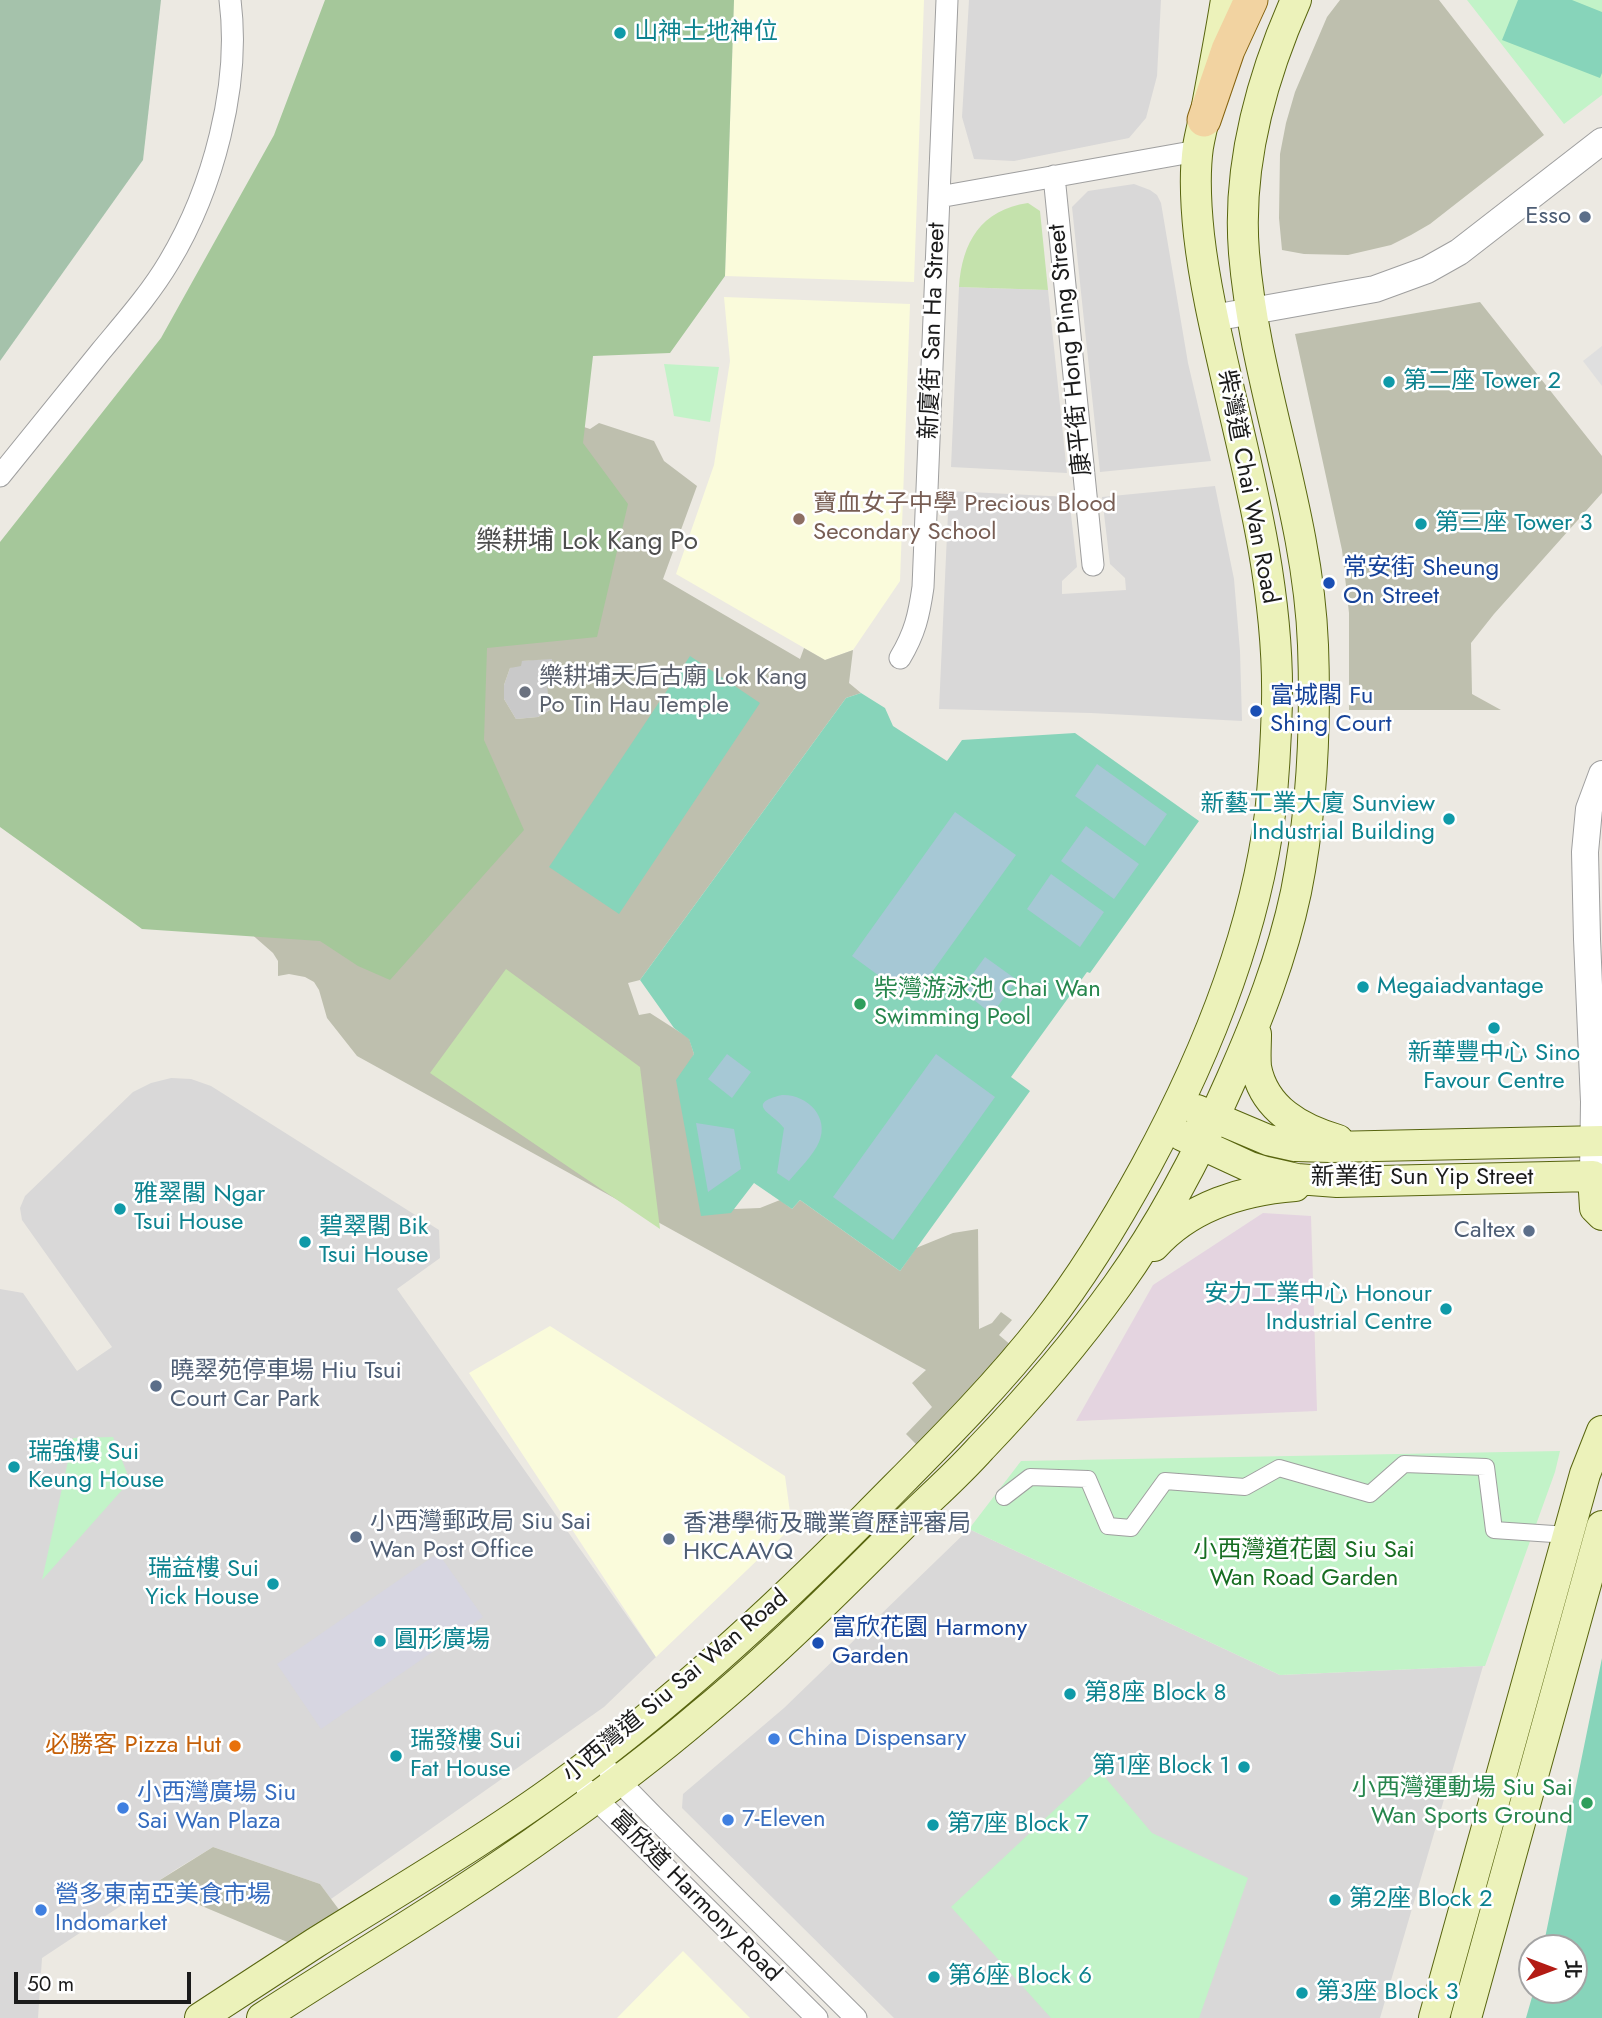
<!DOCTYPE html>
<meta charset="utf-8">
<style>
body{margin:0}
#map{position:relative;width:1602px;height:2018px;overflow:hidden;background:#ece9e2;font-family:Jost,"Noto Sans TC",sans-serif}
canvas{display:block}
.north{position:absolute;left:1518px;top:1934px;width:70px;height:70px;box-sizing:border-box;background:#fff;border:2px solid #a4a4a4;border-radius:50%;rotate:90deg;font-size:19px;font-weight:700;line-height:28px;text-align:center;color:#1b1b1b}
.north::after{content:'';display:block;margin:auto;width:24px;height:32px;background:#b31b14;clip-path:polygon(50% 0,100% 100%,50% 72%,0 100%)}
.scale{position:absolute;left:14px;top:1972px;width:177px;height:32px;box-sizing:border-box;border:4px solid #1b1b1b;border-top:0;padding-left:9px;font-size:21px;line-height:24px;white-space:nowrap;color:#1b1b1b;-webkit-text-stroke:5px #fff;paint-order:stroke}
</style>
<div id="map">
<canvas width="1602" height="2018"></canvas>
<div class="north">北</div>
<div class="scale">50 m</div>
</div>
<script>
const c = document.querySelector('canvas').getContext('2d');
c.lineJoin = 'round';
function paint(path, color) {
  c.fillStyle = color;
  c.fill(path, 'evenodd');
}
function stroke(path, color, width, dash) {
  c.strokeStyle = color;
  c.lineWidth = width;
  c.lineCap = dash ? 'butt' : 'round';
  c.setLineDash(dash || []);
  c.stroke(path);
}
function label(font, color, halo, rows, align = 'center') {
  c.font = font + ' Jost,"Noto Sans TC",sans-serif';
  c.lineWidth = 5;
  c.setLineDash([]);
  c.textBaseline = 'middle';
  c.strokeStyle = halo;
  c.fillStyle = color;
  for (const [text, x, y, turn = 0] of rows) {
    c.save();
    c.translate(x, y);
    c.rotate((+turn || 0) * Math.PI / 180);
    c.textAlign = isNaN(turn) ? turn : align;
    if (halo) c.strokeText(text, 0, 0);
    c.fillText(text, 0, 0);
    c.restore();
  }
}
paint(new Path2D(`
 M969,0H1161L1157,76L1146,118L1129,138L1014,161L974,159L962,117Z
 M1134,184L1150,190L1157,195L1161,203L1188,363L1211,461L1100,472L1072,207L1088,191Z
 M959,287L1048,290L1067,473L951,467Z
 M1215,486L1234,579L1240,651L1242,721L1091,713L939,709L949,491L1069,497L1077,567L1062,581V594L1126,590L1125,578L1110,564L1102,497Z
 M171,1078L191,1079L211,1086L439,1230L440,1258L397,1289L656,1657L604,1707L331,1899L320,1884L213,1847L175,1870L42,1958L38,2018H0V1289L23,1293L77,1371L112,1347L22,1220L20,1208L25,1196L133,1092L151,1083Z
 M969,1529L1280,1675L1483,1666L1380,2018H894L682,1808L683,1794L784,1708Z`), '#d9d8d8');
paint(new Path2D(`
 M1263,1213L1311,1216L1317,1411L1076,1421L1153,1285Z`), '#e4d4e0');
paint(new Path2D(`
 M734,0H924L914,282L725,276Z
 M724,297L910,304L900,581L853,650L825,660L676,574L714,465L730,361Z
 M550,1326L785,1476L792,1527L656,1657L469,1373Z
 M683,1951L750,2018H617Z`), '#fafbdb');
paint(new Path2D(`
 M553,658L550,710L538,717L516,719L504,699V685L510,668L522,661Z`), '#c9c9c9');
paint(new Path2D(`
 M1340,0H1439L1544,135L1430,224L1411,235L1391,245L1348,255L1304,254L1282,250L1279,218L1280,154L1286,123L1295,92L1327,17Z
 M1480,302L1602,456V493L1494,614L1471,643L1472,694L1501,710H1349V613L1342,550L1295,334Z
 M563,420L590,429L599,423L654,441L664,461L697,486L663,579L800,659L804,648L825,660L853,650L849,683L861,693L846,698L640,980L628,983L639,1015L650,1013L689,1038L694,1054L691,1060L726,1207L735,1209L760,1208L780,1200L792,1209L800,1200L900,1271L916,1248L953,1233L978,1229L979,1329L992,1323L1001,1312L1012,1320L999,1335L1012,1346L919,1447L906,1434L932,1407L912,1383L926,1370L357,1056L327,1018L319,990L314,982L305,977L289,974L278,976V961L273,953L208,896ZM552,659V667L545,669L550,710L538,717L516,719L504,699V685L510,668L521,666L522,661Z
 M213,1847L320,1884L340,1911L292,1944L152,1885Z`), '#bebfae');
paint(new Path2D(`
 M1028,203L1040,211L1048,290L959,287C962,242 981,210 1028,203Z
 M506,969L640,1067L660,1229L430,1073Z`), '#c4e2ac');
paint(new Path2D(`
 M325,0H734L725,276L670,353L593,356L583,443L628,504L597,637L487,648L484,740L524,830L390,980L358,966L320,941L142,929L0,827V542L161,338L274,135Z`), '#a5c79a');
paint(new Path2D(`
 M0,0H161L143,160L0,361Z`), '#a5c2ab');
paint(new Path2D(`
 M1467,0H1602V95L1564,124Z
 M664,364L719,367L710,422L674,416Z
 M113,1437L130,1481L42,1580L73,1438Z
 M1560,1451L1555,1472L1485,1666H1483L1280,1675L969,1529L1021,1461Z
 M1098,1769L1152,1833L1248,1878L1199,2018H1051L951,1907Z`), '#c2f3c8');
paint(new Path2D(`
 M1518,0H1572L1602,12V73L1600,78L1502,40Z
 M690,656L760,703L619,914L549,867Z
 M861,693L885,708L893,726L947,761L962,740L1075,733L1199,821L1090,973L1087,972L1011,1077L1030,1091L900,1271L800,1200L792,1209L754,1183L731,1213L701,1216L676,1080L694,1054L689,1039L674,1028L640,980L846,698Z
 M1602,1658V2018H1526L1534,1990H1574V1948H1543Z`), '#87d4ba');
paint(new Path2D(`
 M1602,346V386L1583,361Z`), '#dfdfdf');
paint(new Path2D(`
 M438,1553L483,1617L321,1729L277,1664Z`), '#d7d6e1');
paint(new Path2D(`
 M1097,764L1167,814L1145,846L1075,796Z
 M955,812L1016,855L912,1000L852,956Z
 M1086,826L1139,864L1114,899L1061,861Z
 M1051,874L1104,912L1080,947L1027,909Z
 M985,957L1017,980L992,1014L961,990Z
 M727,1054L751,1072L732,1098L708,1079Z
 M936,1054L995,1097L893,1240L833,1197Z
 M782,1095C807,1094 830,1117 819,1142C813,1156 799,1169 789,1181L777,1173L784,1128C774,1114 743,1104 782,1095Z
 M696,1123L734,1129L741,1169L708,1192Z`), '#a6c8d5');
const pedestrian = new Path2D(`
 M1004,1497L1030,1477L1088,1479L1108,1526L1131,1528L1165,1481L1245,1487L1279,1468L1370,1494L1404,1464L1486,1467L1494,1530L1568,1535`);
const minor = new Path2D(`
 M1054,176L1093,565
 M939,197L1197,151
 M0,476C34,434 68,392 101,351C125,322 150,294 169,262C213,189 241,85 230,0
 M900,658C915,633 919,615 923,587L947,0
 M610,1772L653,1816L856,2018
 M587,1790L817,2018`);
const tertiary = new Path2D(`
 M1213,318L1375,289L1427,270L1459,252L1602,141
 M1593,1176L1594,1102L1587,939L1585,852L1589,809L1602,774`);
const secondary = new Path2D(`
 M1256,1034C1256,1045 1255,1056 1256,1067C1264,1109 1300,1129 1338,1140
 M1197,1110L1268,1140L1295,1146L1330,1147L1602,1141
 M1183,1136L1250,1167L1266,1172L1297,1179L1337,1182L1593,1176L1595,1208L1602,1215
 M1154,1246C1190,1206 1244,1190 1295,1186
 M200,2018C238,1993 277,1968 315,1943C403,1888 494,1835 577,1773C681,1696 776,1608 867,1516C928,1454 991,1393 1045,1324C1084,1274 1116,1221 1146,1166C1205,1057 1254,938 1270,814C1274,777 1276,739 1277,702C1279,598 1254,495 1230,394C1218,341 1205,288 1199,235C1196,207 1194,175 1198,147C1200,135 1203,123 1206,111C1213,74 1220,37 1226,0
 M262,2018C359,1955 460,1896 554,1828C605,1792 655,1754 702,1714C772,1656 837,1591 901,1527C928,1500 956,1476 981,1448C1029,1398 1076,1343 1117,1286C1163,1222 1199,1153 1231,1080C1258,1019 1282,958 1296,892C1312,812 1316,726 1313,645C1308,511 1255,386 1244,253C1237,166 1261,79 1296,0
 M1434,2018L1585,1474L1602,1431
 M1466,2018L1602,1526`);
const primary = new Path2D(`
 M1204,120L1228,50L1251,0`);
stroke(pedestrian, '#9f9f9f', 18);
stroke(minor, '#9f9f9f', 23);
stroke(tertiary, '#9f9f9f', 28);
stroke(secondary, '#58650f', 32);
stroke(primary, '#84630f', 35);
stroke(pedestrian, '#fff', 16);
stroke(minor, '#fff', 21);
stroke(tertiary, '#fff', 26);
stroke(secondary, '#ecf2ba', 30);
stroke(primary, '#f2d3a1', 33);
for (const [x, y, r, color] of [
 [620,33,7,"#0f9aa8"],
 [1585,217,7,"#5c6f8a"],
 [1389,382,7,"#0f9aa8"],
 [799,519,7,"#8d6e63"],
 [1421,524,7,"#0f9aa8"],
 [1329,583,7,"#1a4fb4"],
 [525,692,7,"#6b7280"],
 [1256,711,7,"#1a4fb4"],
 [1449,819,7,"#0f9aa8"],
 [1363,987,7,"#0f9aa8"],
 [860,1004,7,"#2e9e5b"],
 [1494,1028,7,"#0f9aa8"],
 [120,1209,7,"#0f9aa8"],
 [1529,1231,7,"#5c6f8a"],
 [305,1242,7,"#0f9aa8"],
 [1446,1309,7,"#0f9aa8"],
 [156,1386,7,"#5c6f8a"],
 [14,1467,7,"#0f9aa8"],
 [356,1537,7,"#5c6f8a"],
 [669,1539,7,"#5c6f8a"],
 [273,1584,7,"#0f9aa8"],
 [380,1641,7,"#0f9aa8"],
 [818,1643,7,"#1a4fb4"],
 [1070,1694,7,"#0f9aa8"],
 [774,1739,7,"#3f7fe0"],
 [235,1746,7,"#e8710a"],
 [396,1756,7,"#0f9aa8"],
 [1244,1767,7,"#0f9aa8"],
 [1587,1803,7,"#2e9e5b"],
 [123,1808,7,"#3f7fe0"],
 [728,1820,7,"#3f7fe0"],
 [933,1825,7,"#0f9aa8"],
 [1335,1900,7,"#0f9aa8"],
 [41,1910,7,"#3f7fe0"],
 [934,1977,7,"#0f9aa8"],
 [1302,1993,7,"#0f9aa8"]
]) {
  const dot = new Path2D();
  dot.arc(x, y, r, 0, 2 * Math.PI);
  c.fillStyle = color;
  c.fill(dot);
  stroke(dot, '#fff', 2.5);
}
label('24px', '#0d838f', '#fff', [
 ["山神土地神位",634,33],
 ["第二座 Tower 2",1403,382],
 ["第三座 Tower 3",1435,524],
 ["新藝工業大廈 Sunview",1435,805,"right"],
 ["Industrial Building",1435,833,"right"],
 ["Megaiadvantage",1377,987],
 ["新華豐中心 Sino",1494,1054,"center"],
 ["Favour Centre",1494,1082,"center"],
 ["雅翠閣 Ngar",134,1195],
 ["Tsui House",134,1223],
 ["碧翠閣 Bik",319,1228],
 ["Tsui House",319,1256],
 ["安力工業中心 Honour",1432,1295,"right"],
 ["Industrial Centre",1432,1323,"right"],
 ["瑞強樓 Sui",28,1453],
 ["Keung House",28,1481],
 ["瑞益樓 Sui",259,1570,"right"],
 ["Yick House",259,1598,"right"],
 ["圓形廣場",394,1641],
 ["第8座 Block 8",1084,1694],
 ["瑞發樓 Sui",410,1742],
 ["Fat House",410,1770],
 ["第1座 Block 1",1230,1767,"right"],
 ["第7座 Block 7",947,1825],
 ["第2座 Block 2",1349,1900],
 ["第6座 Block 6",948,1977],
 ["第3座 Block 3",1316,1993]
], 'left');
label('24px', '#4e5e75', '#fff', [
 ["Esso",1571,217,"right"],
 ["Caltex",1515,1231,"right"],
 ["曉翠苑停車場 Hiu Tsui",170,1372],
 ["Court Car Park",170,1400],
 ["小西灣郵政局 Siu Sai",370,1523],
 ["Wan Post Office",370,1551],
 ["香港學術及職業資歷評審局",683,1525],
 ["HKCAAVQ",683,1553]
], 'left');
label('24px', '#1b1b1b', '#fff', [
 ["新廈街 San Ha Street",934,331,-88],
 ["康平街 Hong Ping Street",1071,350,-96],
 ["柴灣道 Chai Wan Road",1247,487,79],
 ["新業街 Sun Yip Street",1422,1178],
 ["小西灣道 Siu Sai Wan Road",676,1687,-40],
 ["富欣道 Harmony Road",695,1897,45]
]);
label('24px', '#785e54', '#fff', [
 ["寶血女子中學 Precious Blood",813,505],
 ["Secondary School",813,533]
], 'left');
label('24px', '#164399', '#fff', [
 ["常安街 Sheung",1343,569],
 ["On Street",1343,597],
 ["富城閣 Fu",1270,697],
 ["Shing Court",1270,725],
 ["富欣花園 Harmony",832,1629],
 ["Garden",832,1657]
], 'left');
label('24px', '#5b616d', '#fff', [
 ["樂耕埔天后古廟 Lok Kang",539,678],
 ["Po Tin Hau Temple",539,706]
], 'left');
label('24px', '#27864d', '#fff', [
 ["柴灣游泳池 Chai Wan",874,990],
 ["Swimming Pool",874,1018],
 ["小西灣運動場 Siu Sai",1573,1789,"right"],
 ["Wan Sports Ground",1573,1817,"right"]
], 'left');
label('24px', '#166d21', '#fff', [
 ["小西灣道花園 Siu Sai",1304,1551],
 ["Wan Road Garden",1304,1579]
]);
label('24px', '#366cbe', '#fff', [
 ["China Dispensary",788,1739],
 ["小西灣廣場 Siu",137,1794],
 ["Sai Wan Plaza",137,1822],
 ["7-Eleven",742,1820],
 ["營多東南亞美食市場",55,1896],
 ["Indomarket",55,1924]
], 'left');
label('24px', '#c56008', '#fff', [
 ["必勝客 Pizza Hut",221,1746]
], 'right');
label('26px', '#4e4e4e', '#fff', [
 ["樂耕埔 Lok Kang Po",587,543]
]);
</script>
